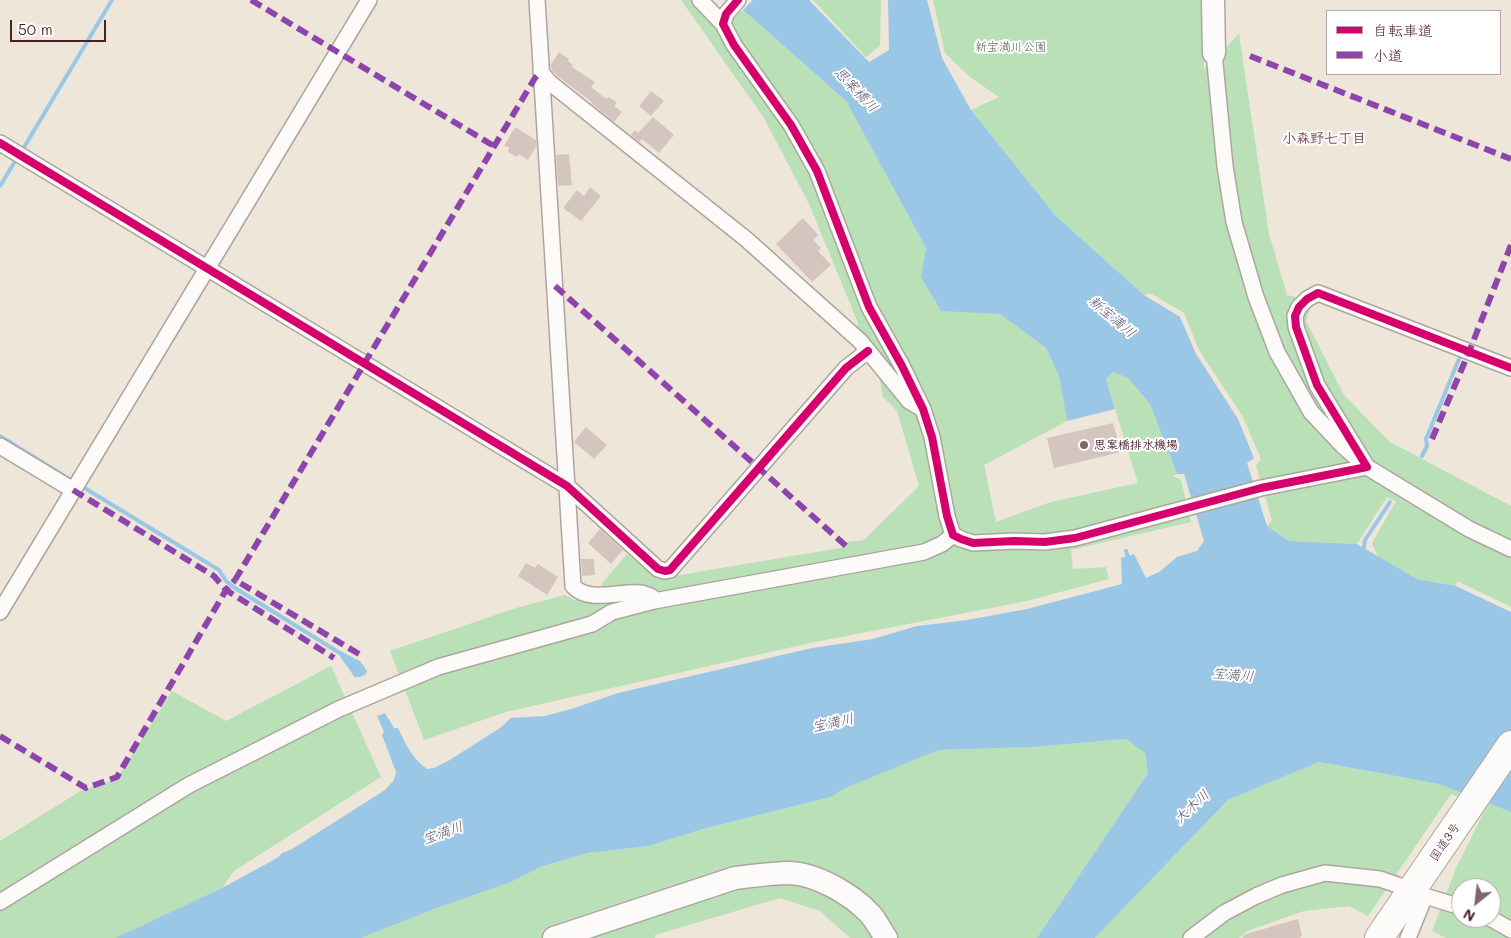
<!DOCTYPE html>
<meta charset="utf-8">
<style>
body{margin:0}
#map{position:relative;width:1511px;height:938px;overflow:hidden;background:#eee6d9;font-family:Mali,"Klee One",sans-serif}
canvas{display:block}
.legend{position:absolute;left:1326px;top:10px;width:175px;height:65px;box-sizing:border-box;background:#fff;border:1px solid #b7a5aa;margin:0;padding:6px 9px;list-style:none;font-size:15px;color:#4a1f2b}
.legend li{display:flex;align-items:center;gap:10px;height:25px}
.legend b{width:25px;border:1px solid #b7a5aa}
.north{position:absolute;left:1451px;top:878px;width:50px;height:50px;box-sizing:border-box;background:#fff;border:1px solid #b7a5aa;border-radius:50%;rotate:209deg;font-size:14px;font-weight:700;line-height:20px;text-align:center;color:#4a1f2b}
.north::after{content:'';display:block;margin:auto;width:18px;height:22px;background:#836568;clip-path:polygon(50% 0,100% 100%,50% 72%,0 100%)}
.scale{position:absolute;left:10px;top:20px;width:96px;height:22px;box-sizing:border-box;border:2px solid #4a1f2b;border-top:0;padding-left:6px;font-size:15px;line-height:18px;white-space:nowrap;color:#4a1f2b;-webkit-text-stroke:4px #fff;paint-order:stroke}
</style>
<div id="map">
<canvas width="1511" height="938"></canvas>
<ul class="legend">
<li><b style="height:6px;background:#d6006c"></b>自転車道</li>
<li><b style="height:6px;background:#8e44ad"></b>小道</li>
</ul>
<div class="north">N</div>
<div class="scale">50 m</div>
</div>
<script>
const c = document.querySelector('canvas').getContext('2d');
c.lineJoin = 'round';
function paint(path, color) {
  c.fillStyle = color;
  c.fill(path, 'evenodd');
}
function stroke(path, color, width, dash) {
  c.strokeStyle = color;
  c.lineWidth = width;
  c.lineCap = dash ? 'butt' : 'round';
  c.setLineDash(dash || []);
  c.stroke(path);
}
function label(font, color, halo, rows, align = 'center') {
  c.font = font + ' Mali,"Klee One",sans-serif';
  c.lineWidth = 4;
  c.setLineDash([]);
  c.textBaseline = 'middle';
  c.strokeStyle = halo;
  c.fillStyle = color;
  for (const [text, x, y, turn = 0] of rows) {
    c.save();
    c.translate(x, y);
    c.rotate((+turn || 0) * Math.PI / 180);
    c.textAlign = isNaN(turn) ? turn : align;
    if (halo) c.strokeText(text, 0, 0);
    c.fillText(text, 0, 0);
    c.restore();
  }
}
paint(new Path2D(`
 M681,0H692L717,23L734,17L743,10L846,101L926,248L921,277L941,310L1000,314L1046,348L1059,376L1067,421L984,465L996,522L1051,502L1138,483L1106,379L1113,372L1128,378L1150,404L1177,474L1173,476L1181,480L1191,522L1071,550L1073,569L1106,567L1109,579L1027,601L810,643L506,712L424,740L390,651L516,608L565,595L574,600L599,596L603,582L627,554L657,579L840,548L847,542L864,540L919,486L897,411L883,397L875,353L856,332L858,323L810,206L764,118Z
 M813,0H881L880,46L866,57Z
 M933,0H1207L1204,69L1239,34L1269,234L1287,295L1313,301L1306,321L1344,395L1390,442L1511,506V607L1457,581L1456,586L1417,579L1378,557L1372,543L1396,501L1387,497L1357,544L1289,541L1267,526L1272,520L1256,466L1261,459L1243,417L1199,350L1184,313L1150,293L1144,295L1056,216L971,110L999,97L970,77L945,53Z
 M331,666L381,777L234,871L222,888L115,938H0V841L82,790L117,779L172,691L226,721Z
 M1126,739L1145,753L1148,773L1037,938H850L820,911L780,898L655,935V938H361L437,908L511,882L543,866L588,853L649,846L703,829L831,797L844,788L939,750L1033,747Z
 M1319,762L1439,784L1511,812V938H1446L1432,931L1456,868L1487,806L1451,794L1368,916L1349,906L1304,911L1247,931L1239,938H1095L1228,800ZM1461,888H1491V918H1461Z`), '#b9e0b6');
paint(new Path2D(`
 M753,0H809L869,62L889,50L888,0H927L942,58L971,110L1056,216L1144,295L1180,317L1196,354L1238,419L1254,458L1247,463L1267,526L1289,541L1357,544L1417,579L1456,586L1511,612V812L1439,784L1319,762L1228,800L1095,938H1037L1148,773L1145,753L1126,739L1033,747L939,750L845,788L831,797L703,829L649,846L588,853L543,866L511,882L437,908L361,938H115L222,888L277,858L282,853L292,849L385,790L394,780L396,772L382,735L384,732L377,716L385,713L394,728H398C406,745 412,758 427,769L434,768L448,761L500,728L511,718L545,716L571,709L618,693L812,648L873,639L917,626L967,620L1027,609L1122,584L1121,558L1134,554L1146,578L1159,572L1177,557L1197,551L1204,541L1184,474H1177L1150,404L1128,378L1113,372L1106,379L1115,409L1067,421L1059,376L1046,348L1000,314L941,311L921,277L926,248L846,101L743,10Z
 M338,650L360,661L367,671L366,674L360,677H354C349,666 340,661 338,650Z`), '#9bc7e7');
stroke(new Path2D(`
 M23,149L112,0
 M0,186L14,163
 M0,436L69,479
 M1422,456L1427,446L1426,439L1459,359
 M83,487L219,570L226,581L235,588L343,655
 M1126,551L1129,560
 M1363,552L1365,540L1390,502`), '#9bc7e7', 4);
paint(new Path2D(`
 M559,52L569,59L568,61L573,65L572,67L595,82L591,87L606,99L609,97L617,103L614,106L622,112L614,122L591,103L592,102L556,75L551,69L552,67L550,66Z
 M651,91L664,101L651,116L639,106Z
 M653,117L674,135L659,153L642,139L639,142L631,135L635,130L638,133Z
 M515,127L536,140L537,145L528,160L519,154L517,157L508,152L509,147L504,146Z
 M569,154L572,185L558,186L556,155Z
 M590,187L601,196L581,221L563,208L577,190L584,196Z
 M803,218L818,235L813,240L821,248L818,251L831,265L812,282L776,244Z
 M1113,423L1121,452L1054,468L1047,438Z
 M586,427L607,445L594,459L574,442Z
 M600,529L623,550L611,564L588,543Z
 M581,559H594L595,575L582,576Z
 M526,563L535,568L538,564L558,577L547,595L518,576Z
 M1298,919L1302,935L1300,936L1301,938H1243V935Z`), '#d5c5bf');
const street = new Path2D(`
 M537,0L573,586C588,603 619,591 640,593C644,593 648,595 652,597L654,601
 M700,0L723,24
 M738,0L726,14L723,24L734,45L791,125L817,171L869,307L902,366L923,409L932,437L947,516L953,535L961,539L973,543L1014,541L1045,542L1075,538L1261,488L1367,467L1317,385L1296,327L1295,316L1299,307L1307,299L1318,293L1511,368
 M1214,53L1225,166L1234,222L1256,297L1277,352L1311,412L1344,447L1367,467L1469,529L1511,549
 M541,72L549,82L746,239L860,341L909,401L921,408
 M0,143L567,486L658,569L665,571L670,570L846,368L868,351
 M0,446L73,490
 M0,612L369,0
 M0,902L189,785L339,709L438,667L592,624L612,612L654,601L924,552L942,544L953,535
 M1490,918L1511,930
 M1191,938L1224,913L1256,896L1282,885L1325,873L1380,879L1412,890L1425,896L1461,907
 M1408,938L1425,896`);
const secondary = new Path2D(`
 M1213,0L1214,53
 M554,938L735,878C753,876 771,873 790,873C817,874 853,895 871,915C877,922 881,931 886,938`);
const highway = new Path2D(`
 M1379,938L1511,745`);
stroke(street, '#afa59f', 18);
stroke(secondary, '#afa59f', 25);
stroke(highway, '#afa59f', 30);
stroke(street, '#fcfbf9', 15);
stroke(secondary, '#fcfbf9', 22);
stroke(highway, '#fcfbf9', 28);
stroke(new Path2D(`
 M251,0L494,146
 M1250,56L1511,159
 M555,286L846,546
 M1432,439L1469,352L1511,245
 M73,490L214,576L226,590L334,658
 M359,654L235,580L535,78L541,72
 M0,736L86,788L117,777L226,590L235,580`), '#8e44ad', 6, [12, 6]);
stroke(new Path2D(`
 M738,0L726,14L723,24L734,45L791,125L817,171L869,307L902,366L923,409L932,437L947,516L953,535L961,539L973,543L1014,541L1045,542L1075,538L1261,488L1367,467L1317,385L1296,327L1295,316L1299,307L1307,299L1318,293L1511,368
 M0,143L567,486L658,569L665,571L670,570L846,368L868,351`), '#d6006c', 8);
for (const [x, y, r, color] of [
 [1084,445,5,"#836568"]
]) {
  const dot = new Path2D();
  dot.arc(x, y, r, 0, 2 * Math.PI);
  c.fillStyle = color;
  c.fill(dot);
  stroke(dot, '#fff', 2);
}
label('12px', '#5e584c', '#fff', [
 ["新宝満川公園",1011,47]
]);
label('bold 12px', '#4a1f2b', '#fff', [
 ["思案橋排水機場",1094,445]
], 'left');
label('12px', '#4a1f2b', '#fff', [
 ["国道3号",1445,842,-56]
]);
label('italic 14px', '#5a556f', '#fff', [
 ["思案橋川",856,90,46],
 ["新宝満川",1112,317,40],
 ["宝満川",1233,675,5],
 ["宝満川",833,723,-12],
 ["大木川",1192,807,-43],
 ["宝満川",443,833,-20]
]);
label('bold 14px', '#7a4950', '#fff', [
 ["小森野七丁目",1324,139]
]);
</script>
